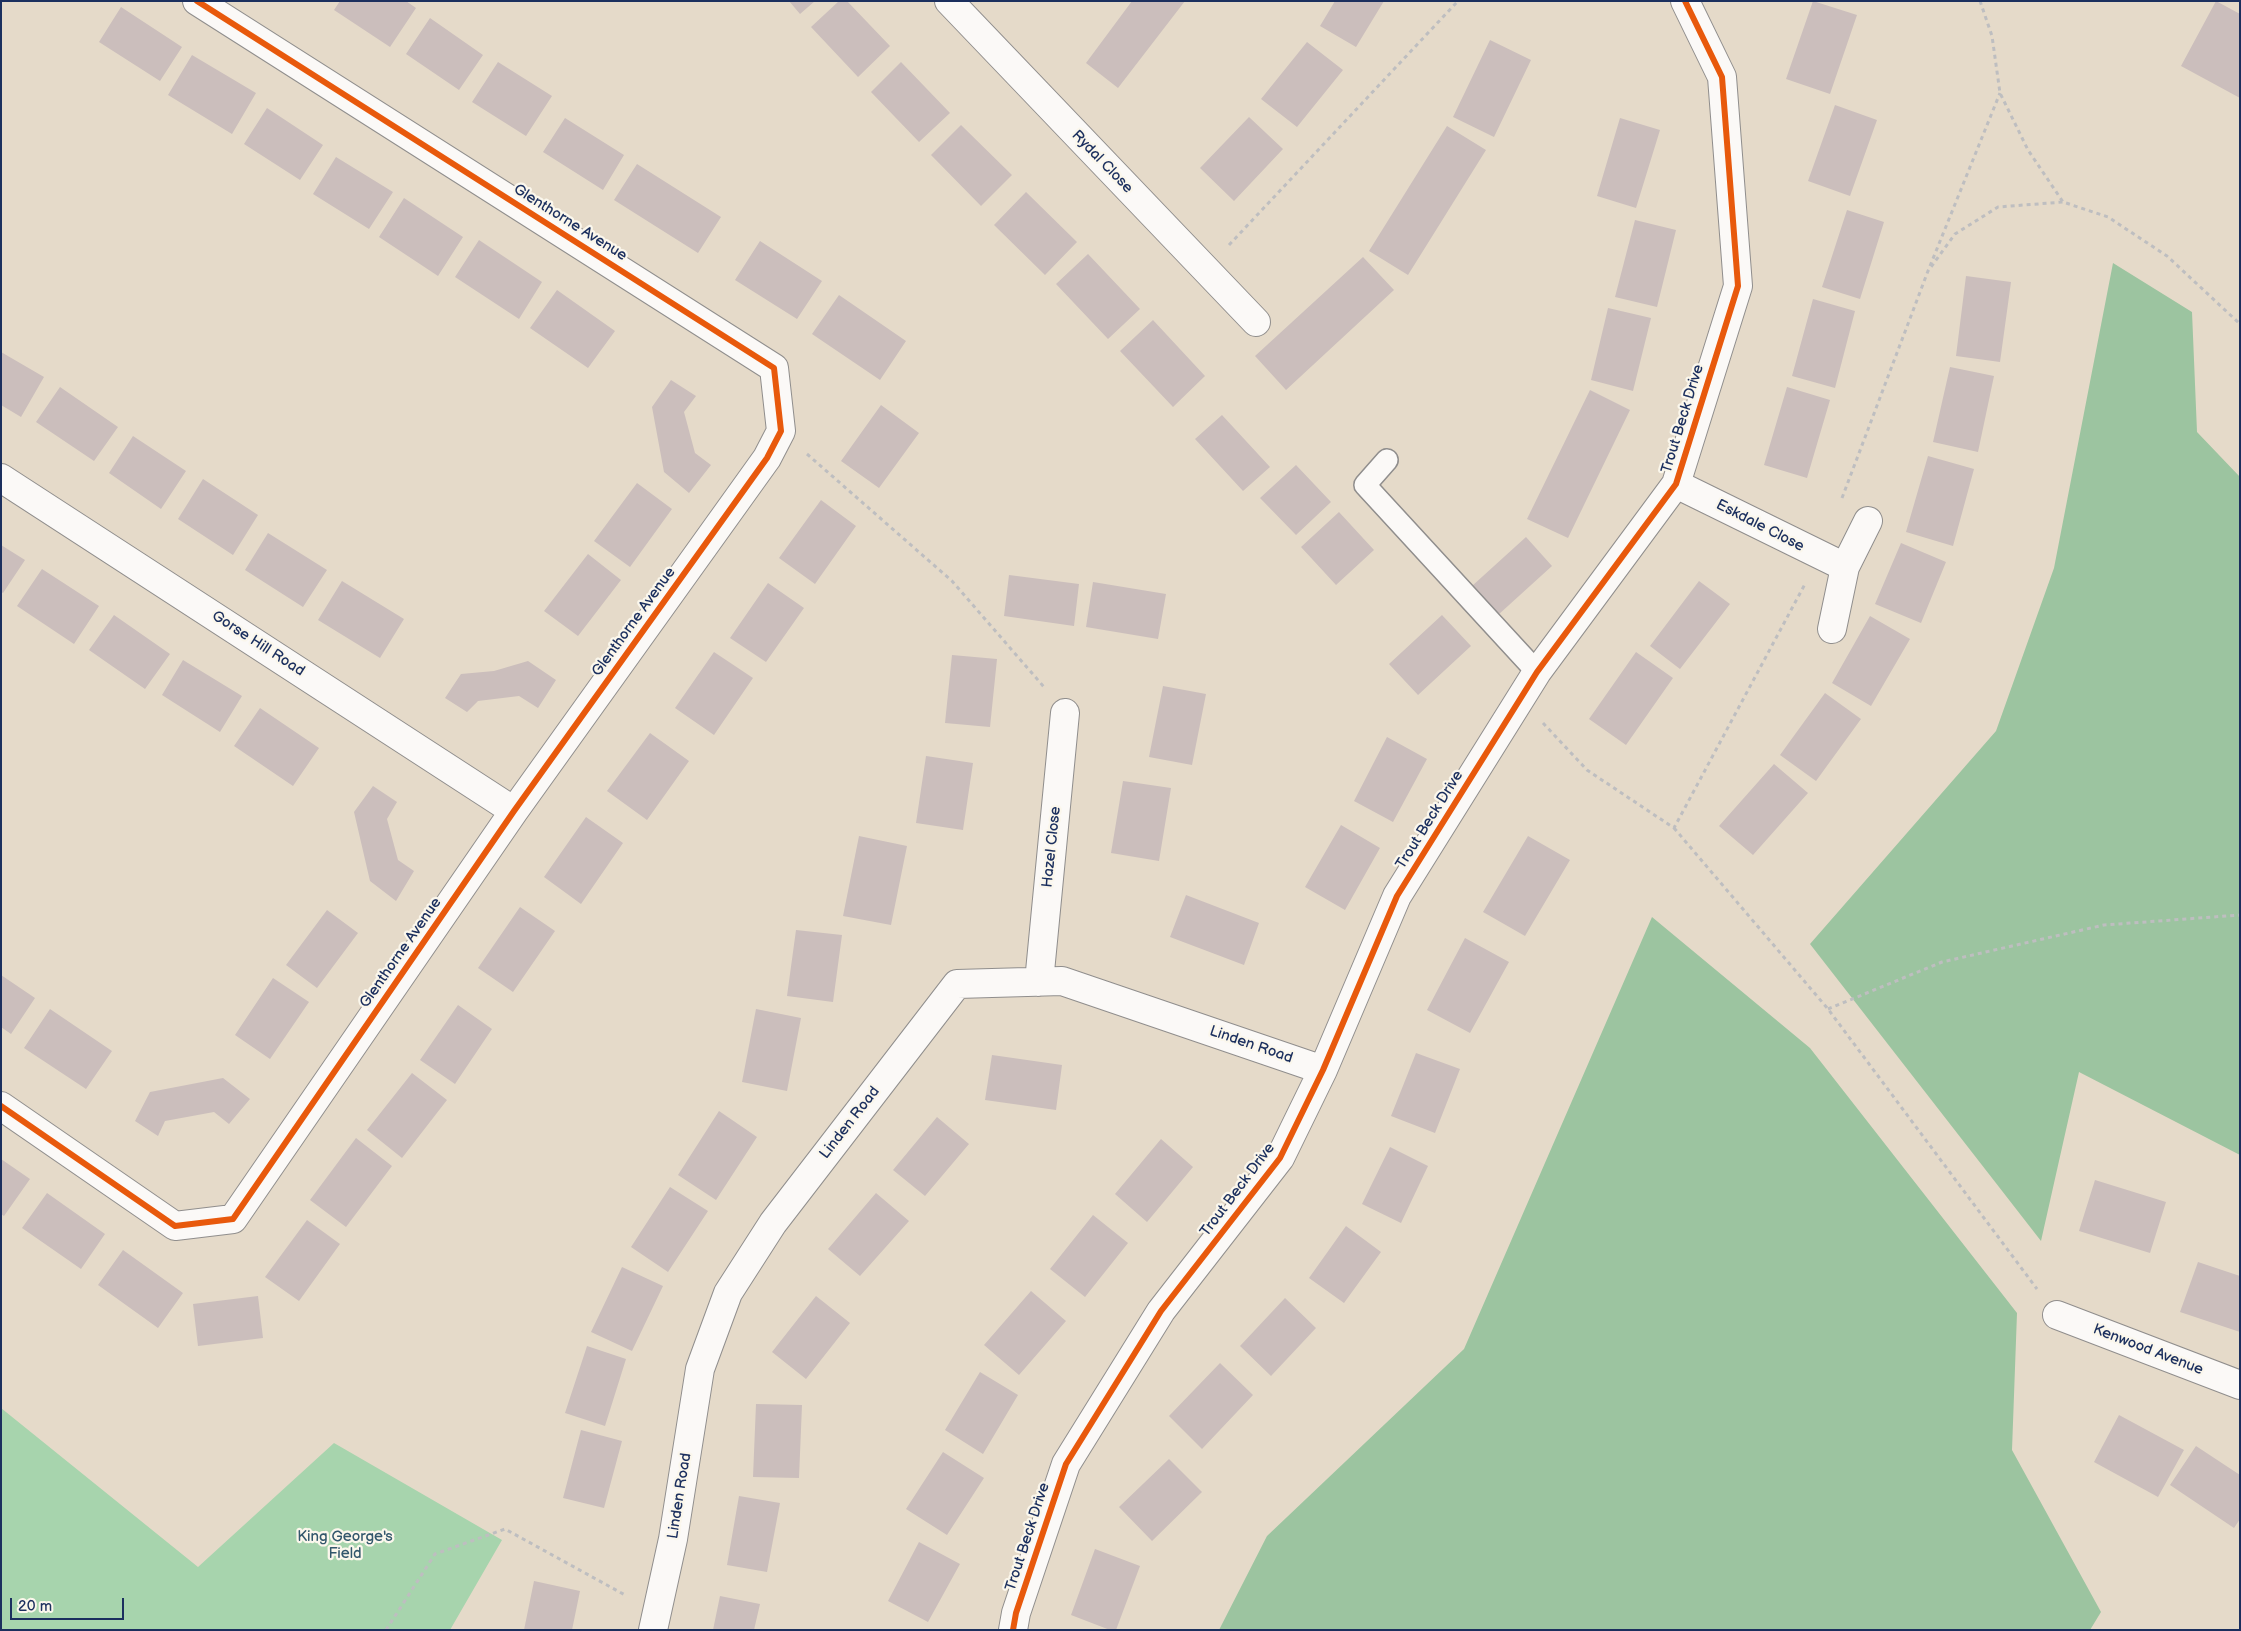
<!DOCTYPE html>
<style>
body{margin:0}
#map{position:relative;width:2241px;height:1631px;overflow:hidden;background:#e5dac9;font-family:"Balsamiq Sans",sans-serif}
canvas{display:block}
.frame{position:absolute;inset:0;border:2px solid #1b2f5e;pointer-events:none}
.scale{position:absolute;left:10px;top:1598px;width:114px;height:22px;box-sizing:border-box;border:2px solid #1b2f5e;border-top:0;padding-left:6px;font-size:15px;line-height:18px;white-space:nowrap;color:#1b2f5e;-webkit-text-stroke:4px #fbf7ec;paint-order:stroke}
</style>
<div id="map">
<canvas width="2241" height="1631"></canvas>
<div class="frame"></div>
<div class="scale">20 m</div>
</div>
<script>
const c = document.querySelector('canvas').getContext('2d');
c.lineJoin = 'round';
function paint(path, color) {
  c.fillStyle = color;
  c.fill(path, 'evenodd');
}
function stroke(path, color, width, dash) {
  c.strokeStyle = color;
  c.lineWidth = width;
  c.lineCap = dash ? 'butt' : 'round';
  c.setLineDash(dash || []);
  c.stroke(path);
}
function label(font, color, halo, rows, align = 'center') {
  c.font = font + ' "Balsamiq Sans",sans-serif';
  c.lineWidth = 4.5;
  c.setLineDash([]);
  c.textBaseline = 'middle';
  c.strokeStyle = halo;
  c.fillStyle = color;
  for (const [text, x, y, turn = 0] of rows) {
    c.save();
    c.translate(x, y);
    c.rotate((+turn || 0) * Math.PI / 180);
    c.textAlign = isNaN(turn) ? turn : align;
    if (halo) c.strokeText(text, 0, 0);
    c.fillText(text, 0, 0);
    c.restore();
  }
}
paint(new Path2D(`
 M1,1408L198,1567L334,1443L502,1540L450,1630H1Z`), '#a7d4ad');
paint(new Path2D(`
 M2113,263L2192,312L2197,432L2240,477V1155L2079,1072L2041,1241L1810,944L1996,731L2054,568Z
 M1652,917L1810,1048L2017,1313L2012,1450L2101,1612L2090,1630H1219L1267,1536L1464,1349Z`), '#9cc4a0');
paint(new Path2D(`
 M340,1H406L416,8L390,47L334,10Z
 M789,1H815L800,14Z
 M839,1H847L890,46L858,77L811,27Z
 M1132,1H1185L1118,88L1086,63Z
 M1335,1H1384L1356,47L1320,26Z
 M1813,1L1857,15L1830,94L1786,79Z
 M2216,1L2240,14V98L2181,66Z
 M121,7L182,47L160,81L99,42Z
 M430,18L483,55L459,90L406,54Z
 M1490,40L1531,60L1494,137L1453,117Z
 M1307,42L1343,70L1297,127L1261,99Z
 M192,55L256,93L232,134L168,95Z
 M498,62L552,96L526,136L472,102Z
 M901,62L950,113L919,142L871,92Z
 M1835,105L1877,120L1850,196L1808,181Z
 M267,108L323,145L300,180L244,144Z
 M1249,117L1283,149L1234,201L1200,168Z
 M565,118L624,155L603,190L543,152Z
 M1620,118L1660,130L1636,208L1597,196Z
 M961,125L1012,175L981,206L931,155Z
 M1447,126L1486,150L1408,275L1369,251Z
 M336,157L393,192L369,229L313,194Z
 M637,164L721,217L698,253L614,200Z
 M1026,192L1077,242L1045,275L994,225Z
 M404,198L463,237L438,276L379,237Z
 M1847,210L1884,222L1860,299L1822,287Z
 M1635,220L1676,230L1657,307L1615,297Z
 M479,240L542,282L519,319L455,277Z
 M760,241L822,281L797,319L735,280Z
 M1088,254L1140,309L1108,339L1056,284Z
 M1363,257L1394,290L1286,390L1255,356Z
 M1966,276L2011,282L2000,362L1956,356Z
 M557,290L615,331L588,368L530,328Z
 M839,295L906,341L880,380L812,334Z
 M1813,299L1855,311L1835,388L1792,376Z
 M1608,308L1651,318L1633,391L1591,380Z
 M1153,320L1205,376L1173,407L1120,351Z
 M1,352L44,377L21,417L1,405Z
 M1950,367L1994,376L1978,452L1933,442Z
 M671,380L696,396L684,412L695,453L711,465L689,493L664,472L652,407Z
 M60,387L118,427L94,461L36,422Z
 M1787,387L1830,400L1807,478L1764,465Z
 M1590,390L1630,410L1568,538L1527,519Z
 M881,405L919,433L879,488L841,461Z
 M1222,415L1270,467L1243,491L1195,439Z
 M133,436L186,471L161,509L109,473Z
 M1928,456L1974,469L1953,546L1906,532Z
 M1296,465L1331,502L1296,535L1260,498Z
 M203,479L258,515L233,555L178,519Z
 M637,483L672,509L630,567L594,541Z
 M821,500L856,526L815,584L779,558Z
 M1339,512L1374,550L1336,585L1301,547Z
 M268,533L327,570L303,607L245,570Z
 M1526,537L1552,566L1498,615L1472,586Z
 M1901,543L1946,562L1921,623L1875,604Z
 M1,545L25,560L3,593L1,592Z
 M588,554L621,580L578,636L544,611Z
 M42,569L99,606L74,644L17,606Z
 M1009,575L1079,584L1074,626L1004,616Z
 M342,581L404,619L380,658L318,620Z
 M1699,581L1730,604L1680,669L1650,646Z
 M1093,582L1166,594L1158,639L1086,627Z
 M768,583L804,608L766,662L730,638Z
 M114,615L170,654L145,689L89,650Z
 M1442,615L1471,646L1418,695L1389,664Z
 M1870,616L1910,639L1871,706L1832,683Z
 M714,652L753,678L714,735L675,708Z
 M1636,652L1673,678L1626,745L1589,719Z
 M952,655L997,659L990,727L945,723Z
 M183,660L242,696L220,732L162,695Z
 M528,661L556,680L538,708L519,696L478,701L467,712L445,698L461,674L494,671Z
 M1163,686L1206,694L1192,765L1149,757Z
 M1825,693L1861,719L1816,781L1780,755Z
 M260,708L319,748L293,786L234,746Z
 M650,733L689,761L647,820L607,791Z
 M1387,737L1427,759L1393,822L1354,801Z
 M926,756L973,763L963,830L916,823Z
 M1774,764L1808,793L1753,855L1719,826Z
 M1123,781L1171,788L1159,861L1111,853Z
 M373,786L397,802L387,819L398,860L414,871L396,901L370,881L354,812Z
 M586,817L623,843L581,904L544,877Z
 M1341,825L1380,848L1345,910L1305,887Z
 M859,836L907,846L891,925L843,916Z
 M1528,836L1570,860L1525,936L1483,912Z
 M1186,895L1259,923L1244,965L1170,937Z
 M520,907L555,931L513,992L478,968Z
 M327,910L358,933L317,988L286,965Z
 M796,930L842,935L833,1002L787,996Z
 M1465,938L1509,962L1470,1033L1427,1010Z
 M1,975L35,998L11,1034L1,1027Z
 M273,978L309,1002L270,1059L235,1035Z
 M458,1005L492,1029L455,1084L420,1060Z
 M50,1009L112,1051L86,1089L24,1048Z
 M756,1009L801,1018L787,1091L742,1082Z
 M1416,1053L1460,1069L1435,1133L1391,1116Z
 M992,1055L1062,1065L1056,1110L985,1100Z
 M412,1073L447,1100L402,1158L367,1130Z
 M223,1078L250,1099L229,1124L214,1112L165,1121L158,1136L135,1121L150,1092Z
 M719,1111L757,1137L716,1200L678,1175Z
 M937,1117L969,1144L925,1196L893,1170Z
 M356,1138L392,1166L346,1227L310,1200Z
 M1161,1139L1193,1167L1147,1222L1115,1194Z
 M1390,1147L1428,1166L1401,1223L1362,1204Z
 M1,1159L30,1179L4,1216L1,1214Z
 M2095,1180L2166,1202L2150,1253L2079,1231Z
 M670,1187L708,1211L668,1272L631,1247Z
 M47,1193L105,1234L81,1269L22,1228Z
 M876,1193L909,1221L860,1276L828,1249Z
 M1093,1215L1128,1243L1085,1297L1050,1269Z
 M307,1220L340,1244L299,1301L265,1277Z
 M1346,1226L1381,1252L1344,1303L1309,1278Z
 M123,1250L183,1293L158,1328L98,1285Z
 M2198,1262L2240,1276V1332L2180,1312Z
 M622,1267L663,1286L632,1351L591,1332Z
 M1031,1291L1066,1321L1019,1375L984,1345Z
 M258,1296L263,1338L198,1346L193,1304Z
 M816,1296L850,1323L806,1379L772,1352Z
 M1285,1298L1316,1328L1271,1376L1240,1346Z
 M587,1346L626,1359L605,1426L565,1413Z
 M1220,1363L1253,1395L1202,1449L1169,1416Z
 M980,1372L1018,1395L983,1454L945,1430Z
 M756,1404L802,1405L799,1478L753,1477Z
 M2119,1415L2184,1450L2158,1497L2094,1462Z
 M581,1430L622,1441L604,1508L563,1498Z
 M2196,1446L2240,1475V1519L2234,1528L2170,1485Z
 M943,1452L984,1478L947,1535L906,1509Z
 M1169,1459L1202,1492L1152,1541L1119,1507Z
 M739,1496L780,1503L767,1572L727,1565Z
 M919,1542L960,1564L928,1622L888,1601Z
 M1095,1549L1140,1566L1116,1630H1110L1071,1615Z
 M534,1581L580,1591L572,1630H524Z
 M720,1596L760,1604L754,1630H713Z`), '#cbbebc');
const service = new Path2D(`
 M1387,460L1365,485L1537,672`);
const minor = new Path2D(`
 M949,1L1256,322
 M1,478L514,811
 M1676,484L1845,567
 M1832,629L1845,567L1868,521
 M1039,982L1065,713
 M1,1106L175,1226L233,1219L514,811L767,458L781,431L774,368L197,1
 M2057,1315L2240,1385
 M653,1630L673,1539L700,1369L728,1293L773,1223L957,984L1062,981L1323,1070
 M1013,1630L1016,1613L1066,1464L1161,1311L1280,1158L1323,1070L1397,896L1537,672L1676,484L1738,286L1722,77L1685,1`);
stroke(service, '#908e8d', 24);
stroke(minor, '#908e8d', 30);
stroke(new Path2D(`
 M1980,1L1992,36L2000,93L2028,150L2063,202L2108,217L2167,256L2240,324
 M1229,245L1458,1
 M1930,266L2000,93
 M807,454L952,581L1044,687
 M1842,498L1928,271L1955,234L1998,207L2063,202
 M1543,723L1587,770L1674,828L1805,584
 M1674,828L1828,1009L2037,1289
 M1828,1009L1942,962L2104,925L2240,915
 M386,1630L435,1554L505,1529L625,1595`), '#bebec0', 3, [4, 4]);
stroke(service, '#fbf9f7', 21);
stroke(minor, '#fbf9f7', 28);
stroke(new Path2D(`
 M1,1106L175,1226L233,1219L514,811L767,458L781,431L774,368L197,1
 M1013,1630L1016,1613L1066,1464L1161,1311L1280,1158L1323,1070L1397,896L1537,672L1676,484L1738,286L1722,77L1685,1`), '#e8590c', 6);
label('15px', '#1b2f5e', '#fbf7ec', [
 ["Rydal Close",1102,162,46],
 ["Glenthorne Avenue",570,223,32],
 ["Trout Beck Drive",1683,419,-73],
 ["Eskdale Close",1760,526,27],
 ["Glenthorne Avenue",634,622,-54],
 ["Gorse Hill Road",258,644,33],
 ["Trout Beck Drive",1430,820,-58],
 ["Hazel Close",1052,847,-84],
 ["Glenthorne Avenue",401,953,-55],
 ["Linden Road",1251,1045,19],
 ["Linden Road",850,1123,-52],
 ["Trout Beck Drive",1238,1190,-53],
 ["Kenwood Avenue",2148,1350,21],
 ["Linden Road",680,1496,-81],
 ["Trout Beck Drive",1028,1537,-72]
]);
label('15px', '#32576c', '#fbf7ec', [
 ["King George's",345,1537],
 ["Field",345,1554]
]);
</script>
